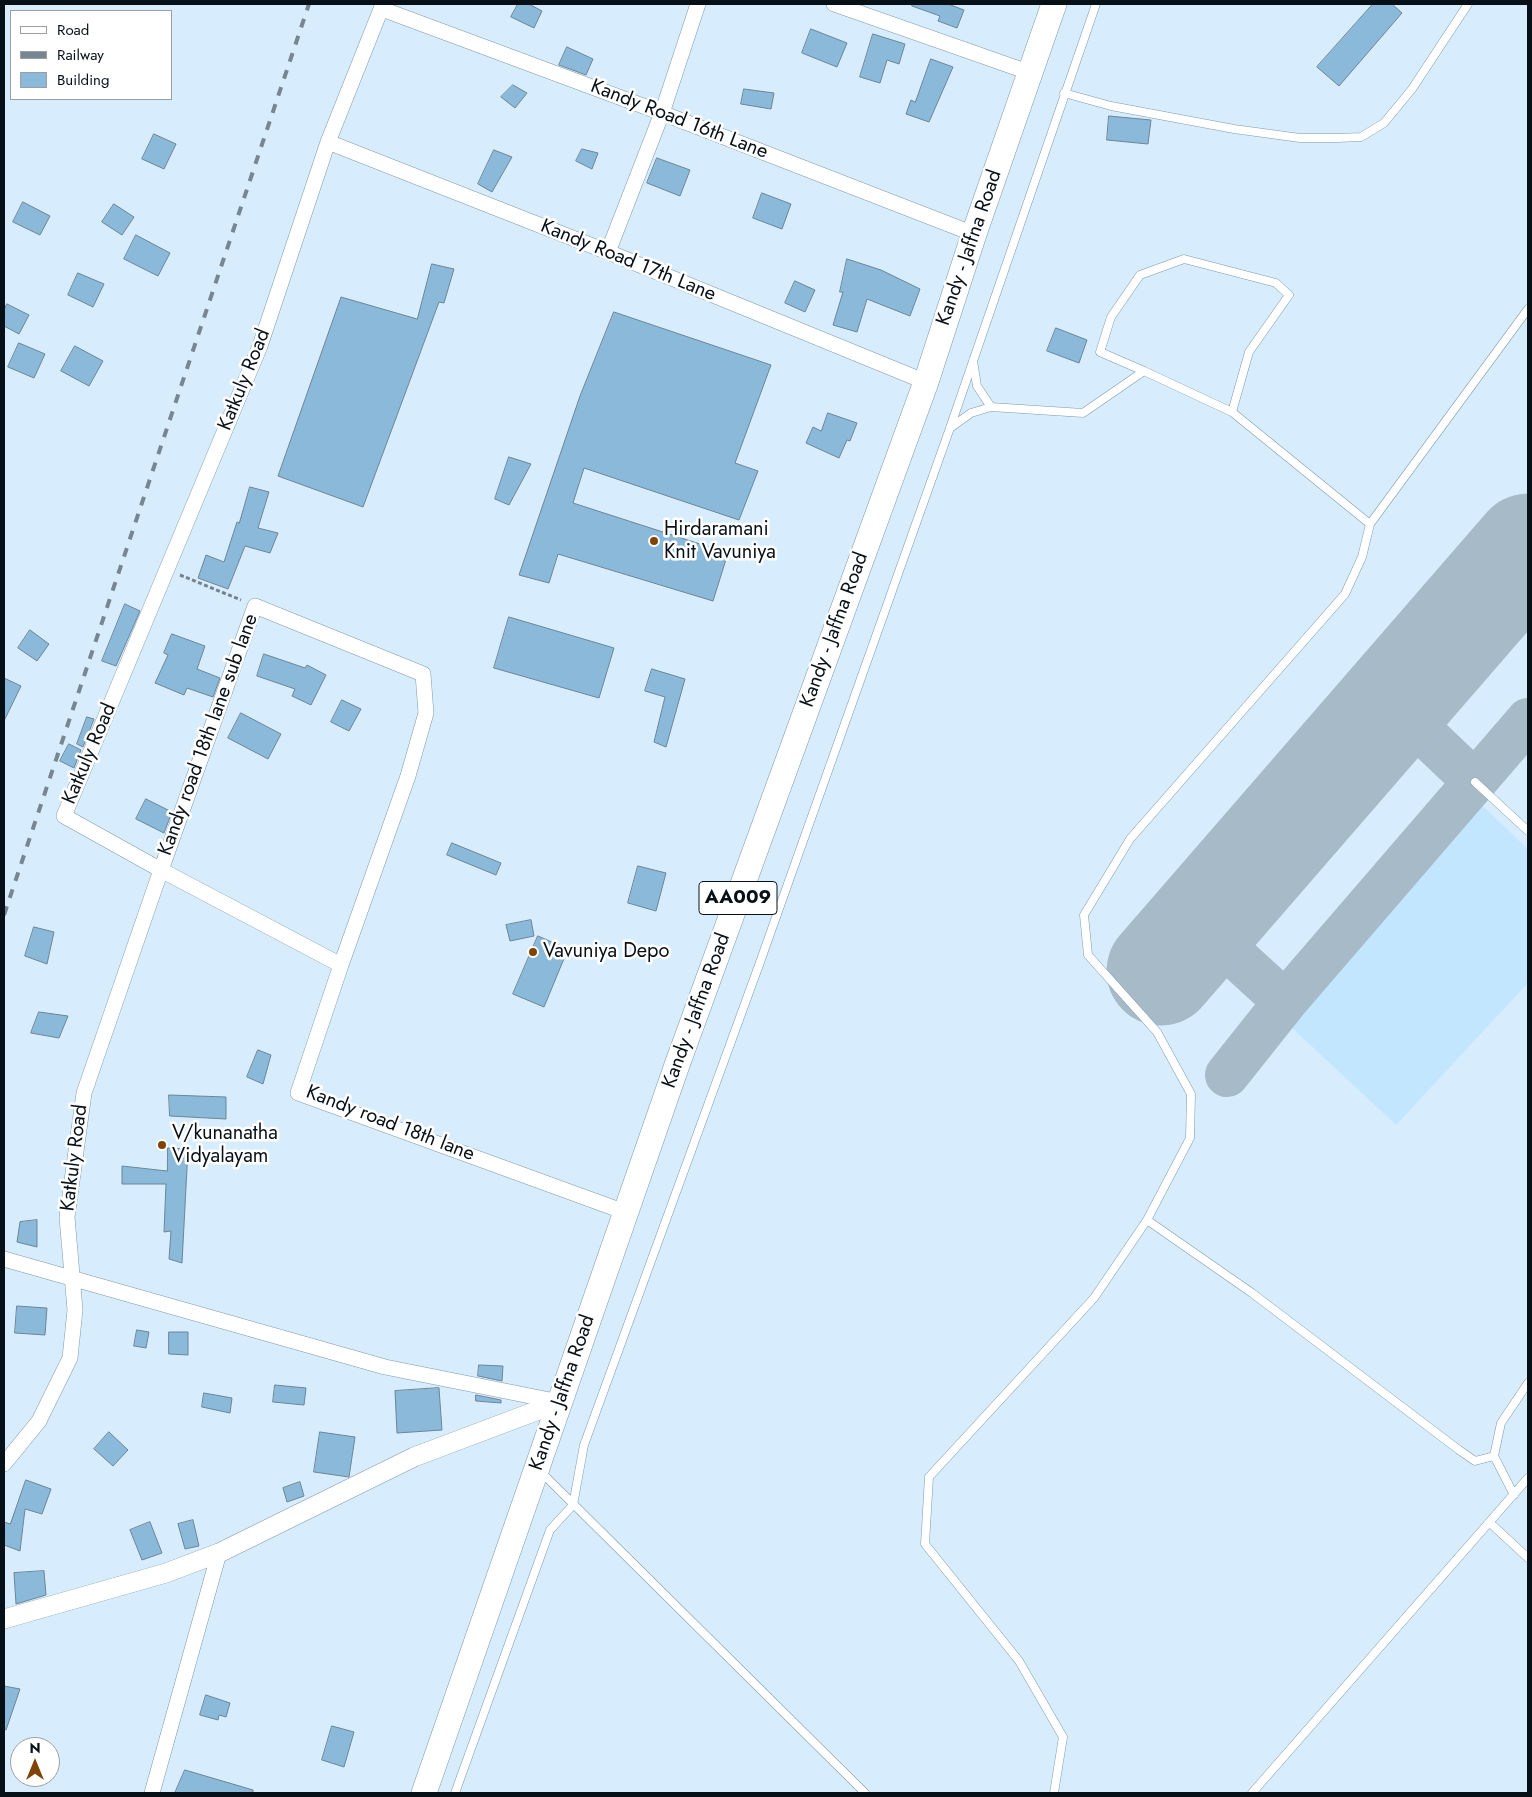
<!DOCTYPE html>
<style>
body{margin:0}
#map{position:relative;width:1532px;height:1797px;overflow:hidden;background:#d7edfd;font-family:Jost,sans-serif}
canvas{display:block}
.frame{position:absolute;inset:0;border:5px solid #071016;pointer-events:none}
.legend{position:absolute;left:10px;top:10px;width:162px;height:90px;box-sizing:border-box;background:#fff;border:1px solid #9c9fa2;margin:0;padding:6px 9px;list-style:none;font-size:15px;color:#071016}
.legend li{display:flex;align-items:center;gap:10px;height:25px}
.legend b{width:25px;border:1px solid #9c9fa2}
.north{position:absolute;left:10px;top:1737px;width:50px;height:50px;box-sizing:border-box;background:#fff;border:1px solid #9c9fa2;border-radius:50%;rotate:0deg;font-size:14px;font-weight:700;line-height:20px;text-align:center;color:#071016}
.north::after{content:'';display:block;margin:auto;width:18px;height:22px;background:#814400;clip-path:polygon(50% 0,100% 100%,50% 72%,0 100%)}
</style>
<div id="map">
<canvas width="1532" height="1797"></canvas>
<div class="frame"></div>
<ul class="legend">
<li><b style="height:6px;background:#fff"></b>Road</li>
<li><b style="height:6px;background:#768692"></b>Railway</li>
<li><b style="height:14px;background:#8ab9d9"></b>Building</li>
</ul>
<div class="north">N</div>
</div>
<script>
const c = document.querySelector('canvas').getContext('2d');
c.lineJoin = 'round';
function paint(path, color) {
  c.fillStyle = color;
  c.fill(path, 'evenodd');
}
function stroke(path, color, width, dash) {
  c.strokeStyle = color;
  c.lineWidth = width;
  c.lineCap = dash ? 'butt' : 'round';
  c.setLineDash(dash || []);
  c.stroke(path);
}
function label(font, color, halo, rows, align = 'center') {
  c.font = font + ' Jost,sans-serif';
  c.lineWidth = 5;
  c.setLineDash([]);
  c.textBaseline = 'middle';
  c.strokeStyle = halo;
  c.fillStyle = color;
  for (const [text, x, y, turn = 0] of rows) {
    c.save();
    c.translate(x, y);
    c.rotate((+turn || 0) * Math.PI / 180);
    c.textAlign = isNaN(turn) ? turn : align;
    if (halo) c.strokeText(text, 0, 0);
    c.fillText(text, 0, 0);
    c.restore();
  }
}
paint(new Path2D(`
 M1467,791L1528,849V983L1396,1125L1276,1013Z`), '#c3e6ff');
stroke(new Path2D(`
 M1393,704L1475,782
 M1201,925L1285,1002
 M1227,1075L1285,1002L1528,720`), '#a6bac8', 44);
stroke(new Path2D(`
 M1161,971L1528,548`), '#a6bac8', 109);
const building = new Path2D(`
 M518,4H529L542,11L534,28L511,17Z
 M912,4H948L964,10L957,28L938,21L940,16L912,6Z
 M1373,4H1392L1402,13L1339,86L1317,67Z
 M811,29L847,43L837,67L802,53Z
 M873,34L905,44L899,64L887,60L880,83L860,77Z
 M567,47L593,59L586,75L559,65Z
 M931,59L953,67L929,122L906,114L911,100L915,102Z
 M513,85L527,93L515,108L501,97Z
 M744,89L774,93L771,109L741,104Z
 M1109,116L1151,120L1148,144L1107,140Z
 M154,134L176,144L164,169L142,159Z
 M582,149L598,153L592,169L576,161Z
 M494,150L512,157L492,192L478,184Z
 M657,158L690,170L680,196L647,183Z
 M762,193L791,204L782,229L753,218Z
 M23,202L50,216L40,235L13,222Z
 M114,204L134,217L122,235L102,222Z
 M136,235L170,253L158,276L124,259Z
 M847,259L881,270L920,289L910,316L867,299L857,332L833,325L843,292H840Z
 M432,264L454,269L444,303L439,302L363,507L278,476L341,297L417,319Z
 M78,273L104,284L93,307L68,295Z
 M795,281L815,290L805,312L785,303Z
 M7,304L29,315L19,334L4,326V311Z
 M614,312L771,365L735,463L758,471L739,520L584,468L573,503L728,553L713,601L558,554L549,583L519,575L580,396Z
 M1056,328L1087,340L1079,363L1047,351Z
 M19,343L45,354L34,378L8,367Z
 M75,346L103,361L89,386L61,371Z
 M828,413L857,423L850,441L847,440L839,458L806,443L813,427L821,431Z
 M509,457L531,464L509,505L495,499Z
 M250,487L269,492L258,528L278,533L270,553L245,546L228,589L198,578L206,555L224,562L237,522L239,523Z
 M125,604L140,611L116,666L102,661Z
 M509,617L614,648L599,698L494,668Z
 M30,630L49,644L37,661L18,648Z
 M172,634L205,646L197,669L220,678L213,697L187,688L184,695L155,683L168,655L164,653Z
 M264,654L305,668L307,665L326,675L311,705L292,696L295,689L257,676Z
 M652,669L685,679L666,747L654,742L665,697L645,691Z
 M4,678L21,686L4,721Z
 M342,700L361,709L349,731L331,722Z
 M241,713L281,734L268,759L228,738Z
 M87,717L94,719L83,747L77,744Z
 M69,744L81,750L74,768L60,761Z
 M146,799L172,812L164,833L136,819Z
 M452,843L501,863L496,875L447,855Z
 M638,866L666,873L656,911L628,903Z
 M531,920L534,936L510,941L506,925Z
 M34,927L54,932L47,964L25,956Z
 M538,936L568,949L544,1007L513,994Z
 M39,1012L68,1016L59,1038L31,1033Z
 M258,1050L271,1055L263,1084L247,1077Z
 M169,1095L226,1097V1119L170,1116Z
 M168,1148L188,1149L182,1263L169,1259L171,1231L164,1232L166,1184H122V1166L167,1171Z
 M37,1220V1247L17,1242L20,1222Z
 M17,1306L47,1308L45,1335L15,1333Z
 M137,1330L149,1332L146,1348L134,1346Z
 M169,1332H188V1355L169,1354Z
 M479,1365L503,1366L502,1381L478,1376Z
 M275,1385L306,1388L304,1405L273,1402Z
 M439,1388L442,1430L397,1433L395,1391Z
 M204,1393L232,1398L230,1413L202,1407Z
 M476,1395L501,1400V1403L476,1401Z
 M109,1432L128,1450L113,1466L94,1449Z
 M320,1432L355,1437L349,1477L314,1472Z
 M26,1480L51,1489L42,1514L25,1509L20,1551L4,1545V1522L10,1524Z
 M300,1482L304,1496L287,1502L283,1488Z
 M193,1520L199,1546L185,1549L178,1524Z
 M150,1522L162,1553L142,1560L130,1530Z
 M44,1571L46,1595L16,1604L14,1573Z
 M4,1686L20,1689L6,1730L4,1729Z
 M206,1695L230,1703L226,1717L219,1715L218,1720L200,1715Z
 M332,1726L354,1732L344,1767L322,1760Z
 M185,1770L253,1790V1793H175Z`);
paint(building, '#8ab9d9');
stroke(building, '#6c8597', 1);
const service = new Path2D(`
 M1064,93L1111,106L1234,129L1300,138H1337L1361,137L1384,123L1412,89L1468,4
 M973,361L977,386L991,407
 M950,428L971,413L991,407L1083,413L1144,371
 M1370,524L1528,309
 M1475,782L1528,831
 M1147,1220L1252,1293L1459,1450L1475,1461L1494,1456
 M540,1471L865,1793
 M1514,1495L1494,1456L1501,1423L1528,1383
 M1489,1522L1528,1558
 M455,1793L550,1530L573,1505L584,1445L759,965L950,428L1096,4
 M1054,1793L1063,1737L1019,1661L925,1544L929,1477L1094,1298L1147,1220L1190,1138L1191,1094L1157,1032L1088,955L1084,915L1130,839L1345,594L1362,557L1370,524L1232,412L1144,371L1100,352L1111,317L1140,275L1184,259L1276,283L1289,295L1249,352L1232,412
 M1252,1793L1528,1478`);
const minor = new Path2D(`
 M834,4L1031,73
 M382,9L662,113L974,234
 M328,142L608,252L926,382
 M608,252L662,113L698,4
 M341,965L408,776L426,713L423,674L255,606L161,870L341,965L298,1093L625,1212
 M4,1259L385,1367L560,1402
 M4,1464L39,1421L70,1358L75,1310L67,1217L84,1093L161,870L64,816L260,346L328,142L383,4
 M152,1793L219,1553`);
const tertiary = new Path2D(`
 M4,1619L166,1573L219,1553L414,1457L560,1402`);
const trunk = new Path2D(`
 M424,1793L677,1065L926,382L974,234L1054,4`);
stroke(service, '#7f99ab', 9);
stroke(minor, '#7f99ab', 16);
stroke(tertiary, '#7f99ab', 20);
stroke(trunk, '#7f99ab', 26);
stroke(new Path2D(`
 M180,575L241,600`), '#73828e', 3, [4, 2.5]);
stroke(service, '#fff', 8);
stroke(minor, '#fff', 15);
stroke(tertiary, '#fff', 19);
stroke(trunk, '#fff', 25);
stroke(new Path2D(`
 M4,915L309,4`), '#768692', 4, [9, 9]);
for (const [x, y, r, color] of [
 [654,541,5,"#814400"],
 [533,952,5,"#814400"],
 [162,1145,5,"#814400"]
]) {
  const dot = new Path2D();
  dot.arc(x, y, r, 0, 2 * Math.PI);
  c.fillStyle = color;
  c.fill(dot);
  stroke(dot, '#fff', 2);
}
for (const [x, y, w] of [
 [738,898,78]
]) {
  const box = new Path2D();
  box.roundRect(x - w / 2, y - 16.5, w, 33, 4);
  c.fillStyle = '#fff';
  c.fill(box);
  stroke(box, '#071016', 1);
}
label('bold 19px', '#071016', null, [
 ["AA009",738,898]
]);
label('20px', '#071016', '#fff', [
 ["Kandy Road 16th Lane",679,120,21],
 ["Kandy - Jaffna Road",970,248,-71],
 ["Kandy Road 17th Lane",628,261,22],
 ["Katkuly Road",245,380,-68],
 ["Kandy - Jaffna Road",835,630,-70],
 ["Kandy road 18th lane sub lane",209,735,-70],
 ["Katkuly Road",90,754,-67],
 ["Kandy - Jaffna Road",697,1011,-70],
 ["Kandy road 18th lane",390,1124,21],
 ["Katkuly Road",75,1158,-83],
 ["Kandy - Jaffna Road",563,1393,-71]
]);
label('20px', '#071016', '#fff', [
 ["Hirdaramani",664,530],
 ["Knit Vavuniya",664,553],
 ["Vavuniya Depo",543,952],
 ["V/kunanatha",172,1134],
 ["Vidyalayam",172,1157]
], 'left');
</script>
